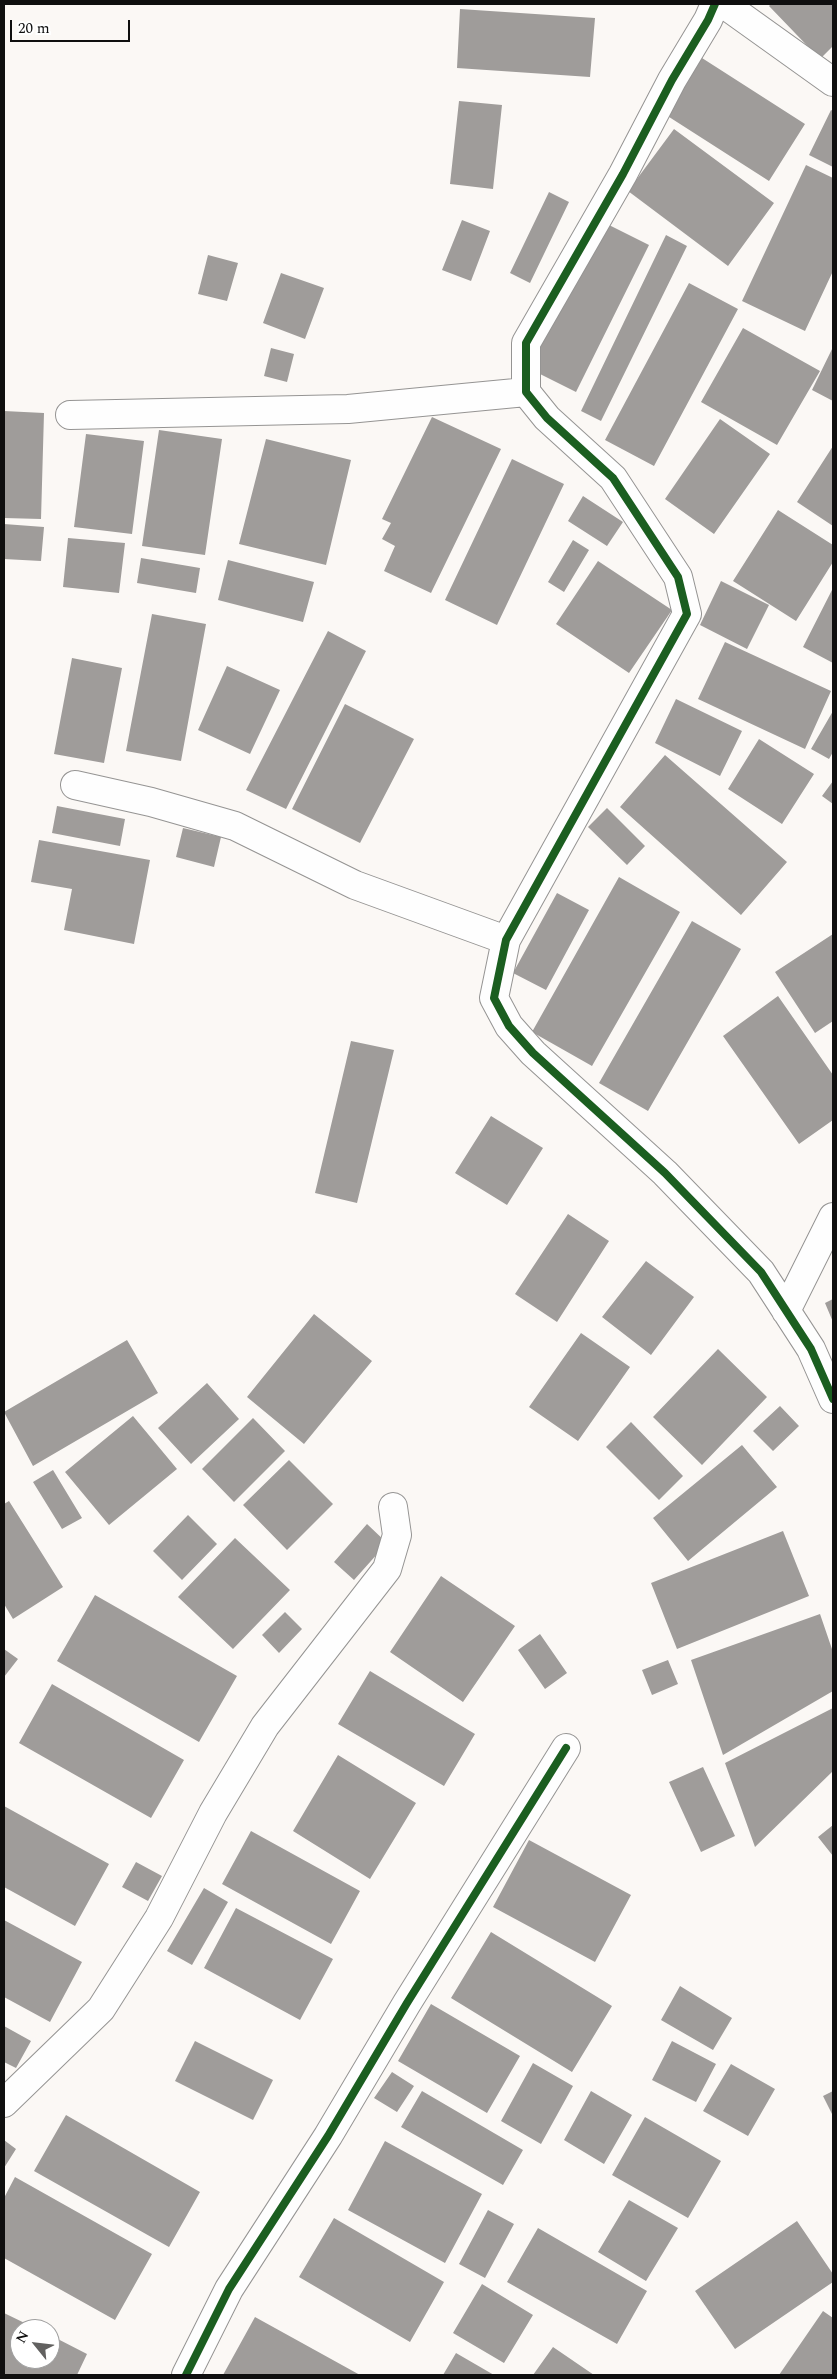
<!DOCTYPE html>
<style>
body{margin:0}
#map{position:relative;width:837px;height:2379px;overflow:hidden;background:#fbf8f5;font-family:Spectral,serif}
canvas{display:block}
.frame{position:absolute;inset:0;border:5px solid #0f0f0f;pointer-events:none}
.north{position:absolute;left:10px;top:2319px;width:50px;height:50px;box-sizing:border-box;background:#fff;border:1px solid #9f9f9f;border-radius:50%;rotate:299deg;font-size:14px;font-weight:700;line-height:20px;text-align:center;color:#0f0f0f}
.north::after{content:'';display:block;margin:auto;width:18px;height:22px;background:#626160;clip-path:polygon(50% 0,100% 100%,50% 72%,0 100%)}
.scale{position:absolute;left:10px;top:20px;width:120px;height:22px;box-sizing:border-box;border:2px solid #0f0f0f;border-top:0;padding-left:6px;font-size:15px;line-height:18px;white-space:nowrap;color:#0f0f0f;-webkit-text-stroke:4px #fff;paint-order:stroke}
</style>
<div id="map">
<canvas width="837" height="2379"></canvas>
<div class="frame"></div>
<div class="north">N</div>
<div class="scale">20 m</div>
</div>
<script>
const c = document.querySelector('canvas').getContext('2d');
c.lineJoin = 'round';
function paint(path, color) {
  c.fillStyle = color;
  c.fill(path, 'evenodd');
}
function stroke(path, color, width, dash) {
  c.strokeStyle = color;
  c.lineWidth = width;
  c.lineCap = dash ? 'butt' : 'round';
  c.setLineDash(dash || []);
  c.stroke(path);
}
paint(new Path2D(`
 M771,4H833V46L820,59L769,6Z
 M460,9L595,18L590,77L457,68Z
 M702,58L805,124L769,181L666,115Z
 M459,101L502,105L493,189L450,184Z
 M831,110L833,111V167L809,155Z
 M674,129L774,203L728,266L628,191Z
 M806,165L833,178V271L805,331L742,301Z
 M549,192L569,202L530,283L510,273Z
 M462,220L490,231L471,281L442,270Z
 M601,221L649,245L576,392L528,368Z
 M666,235L687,246L601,421L581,411Z
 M208,255L238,263L227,301L198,294Z
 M281,273L324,288L305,339L263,323Z
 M689,283L738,309L654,466L605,440Z
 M743,328L820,371L777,445L701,402Z
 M833,347V401L812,390Z
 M271,348L294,354L287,382L264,376Z
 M4,411L44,413L41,519L4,518Z
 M432,417L501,449L431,593L384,571L395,546L382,539L391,523L382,519Z
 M720,419L770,454L714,534L665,499Z
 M159,430L222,439L205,555L142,546Z
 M86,434L144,441L132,534L74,527Z
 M266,439L351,460L326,565L239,544Z
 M833,446V526L797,502Z
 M512,459L564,484L497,625L445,600Z
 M583,496L623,522L607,546L568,521Z
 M778,510L833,545V562L796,621L733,581Z
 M4,524L44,527L41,561L4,559Z
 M68,538L125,543L119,593L63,587Z
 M573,540L589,550L564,592L548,582Z
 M141,558L200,568L196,593L137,583Z
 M228,560L314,582L303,622L218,600Z
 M598,561L672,610L629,673L556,624Z
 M721,581L769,605L747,649L700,625Z
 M833,588V663L803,647Z
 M152,614L206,624L181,761L126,751Z
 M328,631L366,651L286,809L246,790Z
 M725,642L831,691L805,749L698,699Z
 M72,658L122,668L104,763L54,754Z
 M227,666L280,690L250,754L198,730Z
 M676,699L742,731L720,776L655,743Z
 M345,704L414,739L360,843L292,809Z
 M833,711V752L829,759L811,749Z
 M759,739L814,774L782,824L728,789Z
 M665,755L787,862L741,915L620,807Z
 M833,781V804L822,796Z
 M57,806L125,819L120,846L52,833Z
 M607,808L645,846L627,865L588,827Z
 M183,828L221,837L214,867L176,857Z
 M39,840L150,860L134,944L64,930L72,889L31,882Z
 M619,877L680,912L592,1066L532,1032Z
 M557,893L589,910L546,990L513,973Z
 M692,921L741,949L648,1111L599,1083Z
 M833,934V1021L815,1033L775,972Z
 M778,996L833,1075V1120L799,1144L723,1036Z
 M351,1041L394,1050L357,1203L315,1193Z
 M491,1116L543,1148L507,1205L455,1173Z
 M568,1214L609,1241L557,1322L515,1294Z
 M646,1261L694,1297L651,1355L602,1317Z
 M833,1299V1322L825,1303Z
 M314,1314L372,1361L304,1444L247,1397Z
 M581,1333L630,1367L578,1441L529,1407Z
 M127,1340L158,1393L33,1466L4,1412Z
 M718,1349L767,1397L702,1465L653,1417Z
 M207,1383L239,1419L191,1464L158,1428Z
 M780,1406L799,1426L773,1451L753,1431Z
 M133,1416L177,1469L109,1525L65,1472Z
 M253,1418L285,1451L234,1502L202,1469Z
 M631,1422L683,1476L659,1500L606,1447Z
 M742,1445L777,1487L688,1561L653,1518Z
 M289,1460L333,1504L287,1550L243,1505Z
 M53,1470L82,1518L62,1529L33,1482Z
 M9,1501L63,1587L13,1619L4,1604V1504Z
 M188,1515L217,1544L182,1580L153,1551Z
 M367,1524L387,1543L354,1580L334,1562Z
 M783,1531L809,1596L677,1649L651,1583Z
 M235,1538L290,1590L233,1649L178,1597Z
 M441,1576L515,1626L463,1702L390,1652Z
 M95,1595L237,1676L199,1742L57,1661Z
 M285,1612L302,1629L279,1653L262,1635Z
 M820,1614L833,1652V1691L723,1755L691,1660Z
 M540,1634L567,1673L545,1689L518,1650Z
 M4,1649L18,1659L4,1677Z
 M668,1660L678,1684L652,1695L642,1670Z
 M370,1671L475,1734L444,1786L338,1724Z
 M52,1684L184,1760L151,1818L19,1743Z
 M833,1708V1771L755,1847L725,1763Z
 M338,1755L416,1803L370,1879L293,1831Z
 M703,1767L735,1836L701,1852L669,1782Z
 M4,1806L109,1864L75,1926L4,1887Z
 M833,1825V1856L818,1837Z
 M251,1831L360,1891L331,1944L222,1884Z
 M529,1840L631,1895L595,1962L493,1907Z
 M136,1862L162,1876L148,1901L122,1887Z
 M204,1888L228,1902L192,1965L167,1951Z
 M236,1908L333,1959L300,2020L204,1968Z
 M4,1920L82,1962L50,2022L4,1997Z
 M491,1932L612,2006L572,2072L451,1998Z
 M680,1986L732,2018L713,2050L661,2020Z
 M431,2004L520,2056L487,2113L398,2061Z
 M4,2026L31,2041L16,2068L4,2062Z
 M195,2041L273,2080L253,2120L175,2081Z
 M672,2041L716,2064L696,2102L652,2080Z
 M533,2063L573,2086L541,2144L501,2121Z
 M731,2064L775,2089L748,2136L703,2111Z
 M392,2072L414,2086L397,2112L374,2098Z
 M422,2091L523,2150L503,2185L401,2127Z
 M591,2091L632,2115L604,2164L564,2140Z
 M833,2091V2116L823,2096Z
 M66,2115L200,2192L169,2247L34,2171Z
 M645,2117L721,2161L688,2218L612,2175Z
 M4,2140L16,2149L4,2168Z
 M385,2141L482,2194L445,2263L348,2210Z
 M15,2177L152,2254L115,2320L4,2258V2198Z
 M629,2200L678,2228L646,2281L598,2252Z
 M488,2210L514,2224L485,2278L459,2264Z
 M334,2218L444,2282L410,2342L299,2277Z
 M797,2221L833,2274V2282L735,2349L695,2291Z
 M538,2228L647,2291L617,2344L507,2282Z
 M482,2284L533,2315L504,2363L453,2333Z
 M823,2311L833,2318V2375H779Z
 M4,2313L37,2329H20V2359H50V2335L87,2354L77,2375H4Z
 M255,2317L360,2375H223Z
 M553,2347L594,2375H533Z
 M456,2353L494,2375H443Z`), '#9f9c9a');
const street = new Path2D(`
 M715,4L708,20L672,80L623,174L526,343V392L547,418L613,478L678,577L687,614L506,940L494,998L509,1026L533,1053L665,1173L761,1272L811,1349L833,1399
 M724,4L833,82
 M70,415L348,409L526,392
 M75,785L151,802L235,826L355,885L506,940
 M786,1311L833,1217
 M4,2103L101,2009L159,1918L213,1813L265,1726L387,1569L397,1535L393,1507
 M186,2375L229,2289L328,2136L407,2003L566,1748`);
stroke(street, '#959493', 30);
stroke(street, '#fefefe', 28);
stroke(new Path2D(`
 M715,4L708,20L672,80L623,174L526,343V392L547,418L613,478L678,577L687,614L506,940L494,998L509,1026L533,1053L665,1173L761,1272L811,1349L833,1399
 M186,2375L229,2289L328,2136L407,2003L566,1748`), '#1b5e20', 8);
</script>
